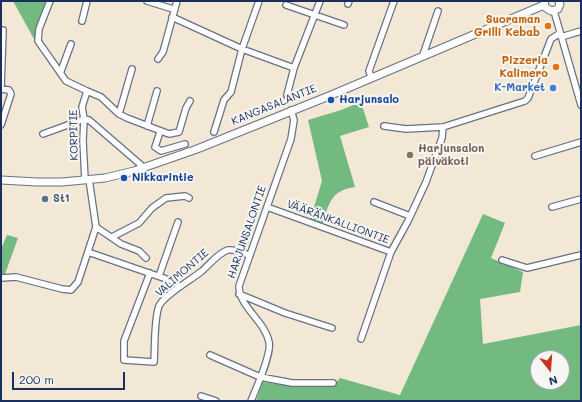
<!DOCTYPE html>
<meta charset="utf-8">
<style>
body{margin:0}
#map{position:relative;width:582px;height:402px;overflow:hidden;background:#f2e8d5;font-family:Mali,sans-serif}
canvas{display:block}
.frame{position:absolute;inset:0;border:2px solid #1b2f5e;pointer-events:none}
.north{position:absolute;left:530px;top:350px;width:40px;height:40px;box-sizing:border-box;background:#f6f6f2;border:1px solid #9ea6b7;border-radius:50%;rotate:163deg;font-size:11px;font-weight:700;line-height:16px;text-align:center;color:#1b2f5e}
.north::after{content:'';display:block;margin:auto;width:14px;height:18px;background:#c8321e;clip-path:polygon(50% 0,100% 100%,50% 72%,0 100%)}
.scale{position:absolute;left:12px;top:372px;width:113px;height:18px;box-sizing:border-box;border:2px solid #1b2f5e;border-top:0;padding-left:5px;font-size:12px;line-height:14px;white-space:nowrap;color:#1b2f5e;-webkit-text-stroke:3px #f6f6f2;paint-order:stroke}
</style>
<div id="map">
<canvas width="582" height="402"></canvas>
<div class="frame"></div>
<div class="north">N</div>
<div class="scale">200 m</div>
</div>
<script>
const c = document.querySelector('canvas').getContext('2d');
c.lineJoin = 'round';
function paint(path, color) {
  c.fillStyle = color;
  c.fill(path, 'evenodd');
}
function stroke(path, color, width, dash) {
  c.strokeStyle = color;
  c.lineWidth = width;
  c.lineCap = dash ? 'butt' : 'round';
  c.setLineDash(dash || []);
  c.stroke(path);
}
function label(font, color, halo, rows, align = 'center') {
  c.font = font + ' Mali,sans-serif';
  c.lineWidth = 4;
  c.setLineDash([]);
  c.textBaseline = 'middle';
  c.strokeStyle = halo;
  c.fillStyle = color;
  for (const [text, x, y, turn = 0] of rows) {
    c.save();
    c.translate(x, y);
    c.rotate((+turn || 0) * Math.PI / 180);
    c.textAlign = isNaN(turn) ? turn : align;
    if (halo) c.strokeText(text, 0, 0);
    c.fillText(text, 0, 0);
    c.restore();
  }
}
paint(new Path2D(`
 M13,1H47L34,39Z
 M361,102L369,127L340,136L355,187C330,190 329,205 322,225L310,220L322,181L308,120L341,110Z
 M483,214L505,223L491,258L523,272L520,292L480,299L483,344L581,325V401H256L263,382L292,386L334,385L340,378L400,395ZM538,358H562V382H538Z
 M7,235L18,238L5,274L1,275V249Z`), '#72ba80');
const minor = new Path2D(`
 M50,1L39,29L38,41L66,81L87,91L82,107L84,119L83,141L85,180
 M147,1L173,9
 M348,4L349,1
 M286,5L344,25
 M554,11L581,105
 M172,17L242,49L294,68
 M82,21L87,1
 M561,37L581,31
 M423,55L438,11
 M158,59L163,52L177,1
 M61,71L71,44
 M371,77L369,71L394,1
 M87,91L101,97L119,114L127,118L169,134L179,132L186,108L190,101
 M287,95L294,68L320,1
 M119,114L132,69
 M1,125L11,94L9,90L1,89L3,30
 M147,126L157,91
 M384,126L406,129L443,127
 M160,132L155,147L161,151L185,144
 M214,132L224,100L231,92L242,49L259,1
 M43,134L84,119L89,120L141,165
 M535,156L581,142
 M374,202L410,216
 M267,207L391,252
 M552,207L581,199
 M96,227L121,244L139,251L146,258
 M112,237L139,223L152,208L166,198L185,196L189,198
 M88,252L175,282L179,287
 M502,260L527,268L581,255
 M150,273L124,341V360L154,362C155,347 154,319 159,306C164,295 191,280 202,271C210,264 218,253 228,250C235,249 243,253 249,255
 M159,276L178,222
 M1,278L16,277L62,289L71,290L78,282L96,227L89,179
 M239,294L285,313L332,328
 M361,339L391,252L408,221L426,182L442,138L443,127L525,101L528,98L551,39L560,33
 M210,355L260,377L292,383H333
 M201,396L216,401
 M251,401C256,389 272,353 269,342C265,321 239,307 239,286L291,139L294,120L291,110`);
const major = new Path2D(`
 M544,1L545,7L551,11L558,9L560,4L559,1
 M1,180L37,182H62L105,178L134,171L197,149L329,96L544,5`);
stroke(minor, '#667088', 8);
stroke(major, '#667088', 9);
stroke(minor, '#fff', 5.5);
stroke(major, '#fff', 7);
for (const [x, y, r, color] of [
 [548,26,4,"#e8710a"],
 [556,67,4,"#e8710a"],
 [553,88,4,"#3f7fe0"],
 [331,100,4,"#1a4fb4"],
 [410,155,4,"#8d6e63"],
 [124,178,4,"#1a4fb4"],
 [45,199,4,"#5c6f8a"]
]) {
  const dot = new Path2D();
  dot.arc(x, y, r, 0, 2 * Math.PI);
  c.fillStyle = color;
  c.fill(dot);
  stroke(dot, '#f6f6f2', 1.5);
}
label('bold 11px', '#c56008', '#f6f6f2', [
 ["Suoraman",540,20],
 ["Grilli Kebab",540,33],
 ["Pizzeria",548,61],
 ["Kalimero",548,74]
], 'right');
label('bold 11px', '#366cbe', '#f6f6f2', [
 ["K-Market",545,88]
], 'right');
label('bold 11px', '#164399', '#f6f6f2', [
 ["Harjunsalo",339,100],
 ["Nikkarintie",132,178]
], 'left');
label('11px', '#1b2f5e', '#f6f6f2', [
 ["KANGASALANTIE",274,105,-22],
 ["KORPITIE",74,135,-91],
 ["VÄÄRÄNKALLIONTIE",338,222,20],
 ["HARJUNSALONTIE",247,232,-71],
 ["VALIMONTIE",182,273,-41]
]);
label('bold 11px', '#785e54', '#f6f6f2', [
 ["Harjunsalon",418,149],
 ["päiväkoti",418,162]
], 'left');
label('bold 11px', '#4e5e75', '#f6f6f2', [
 ["St1",53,199]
], 'left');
</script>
